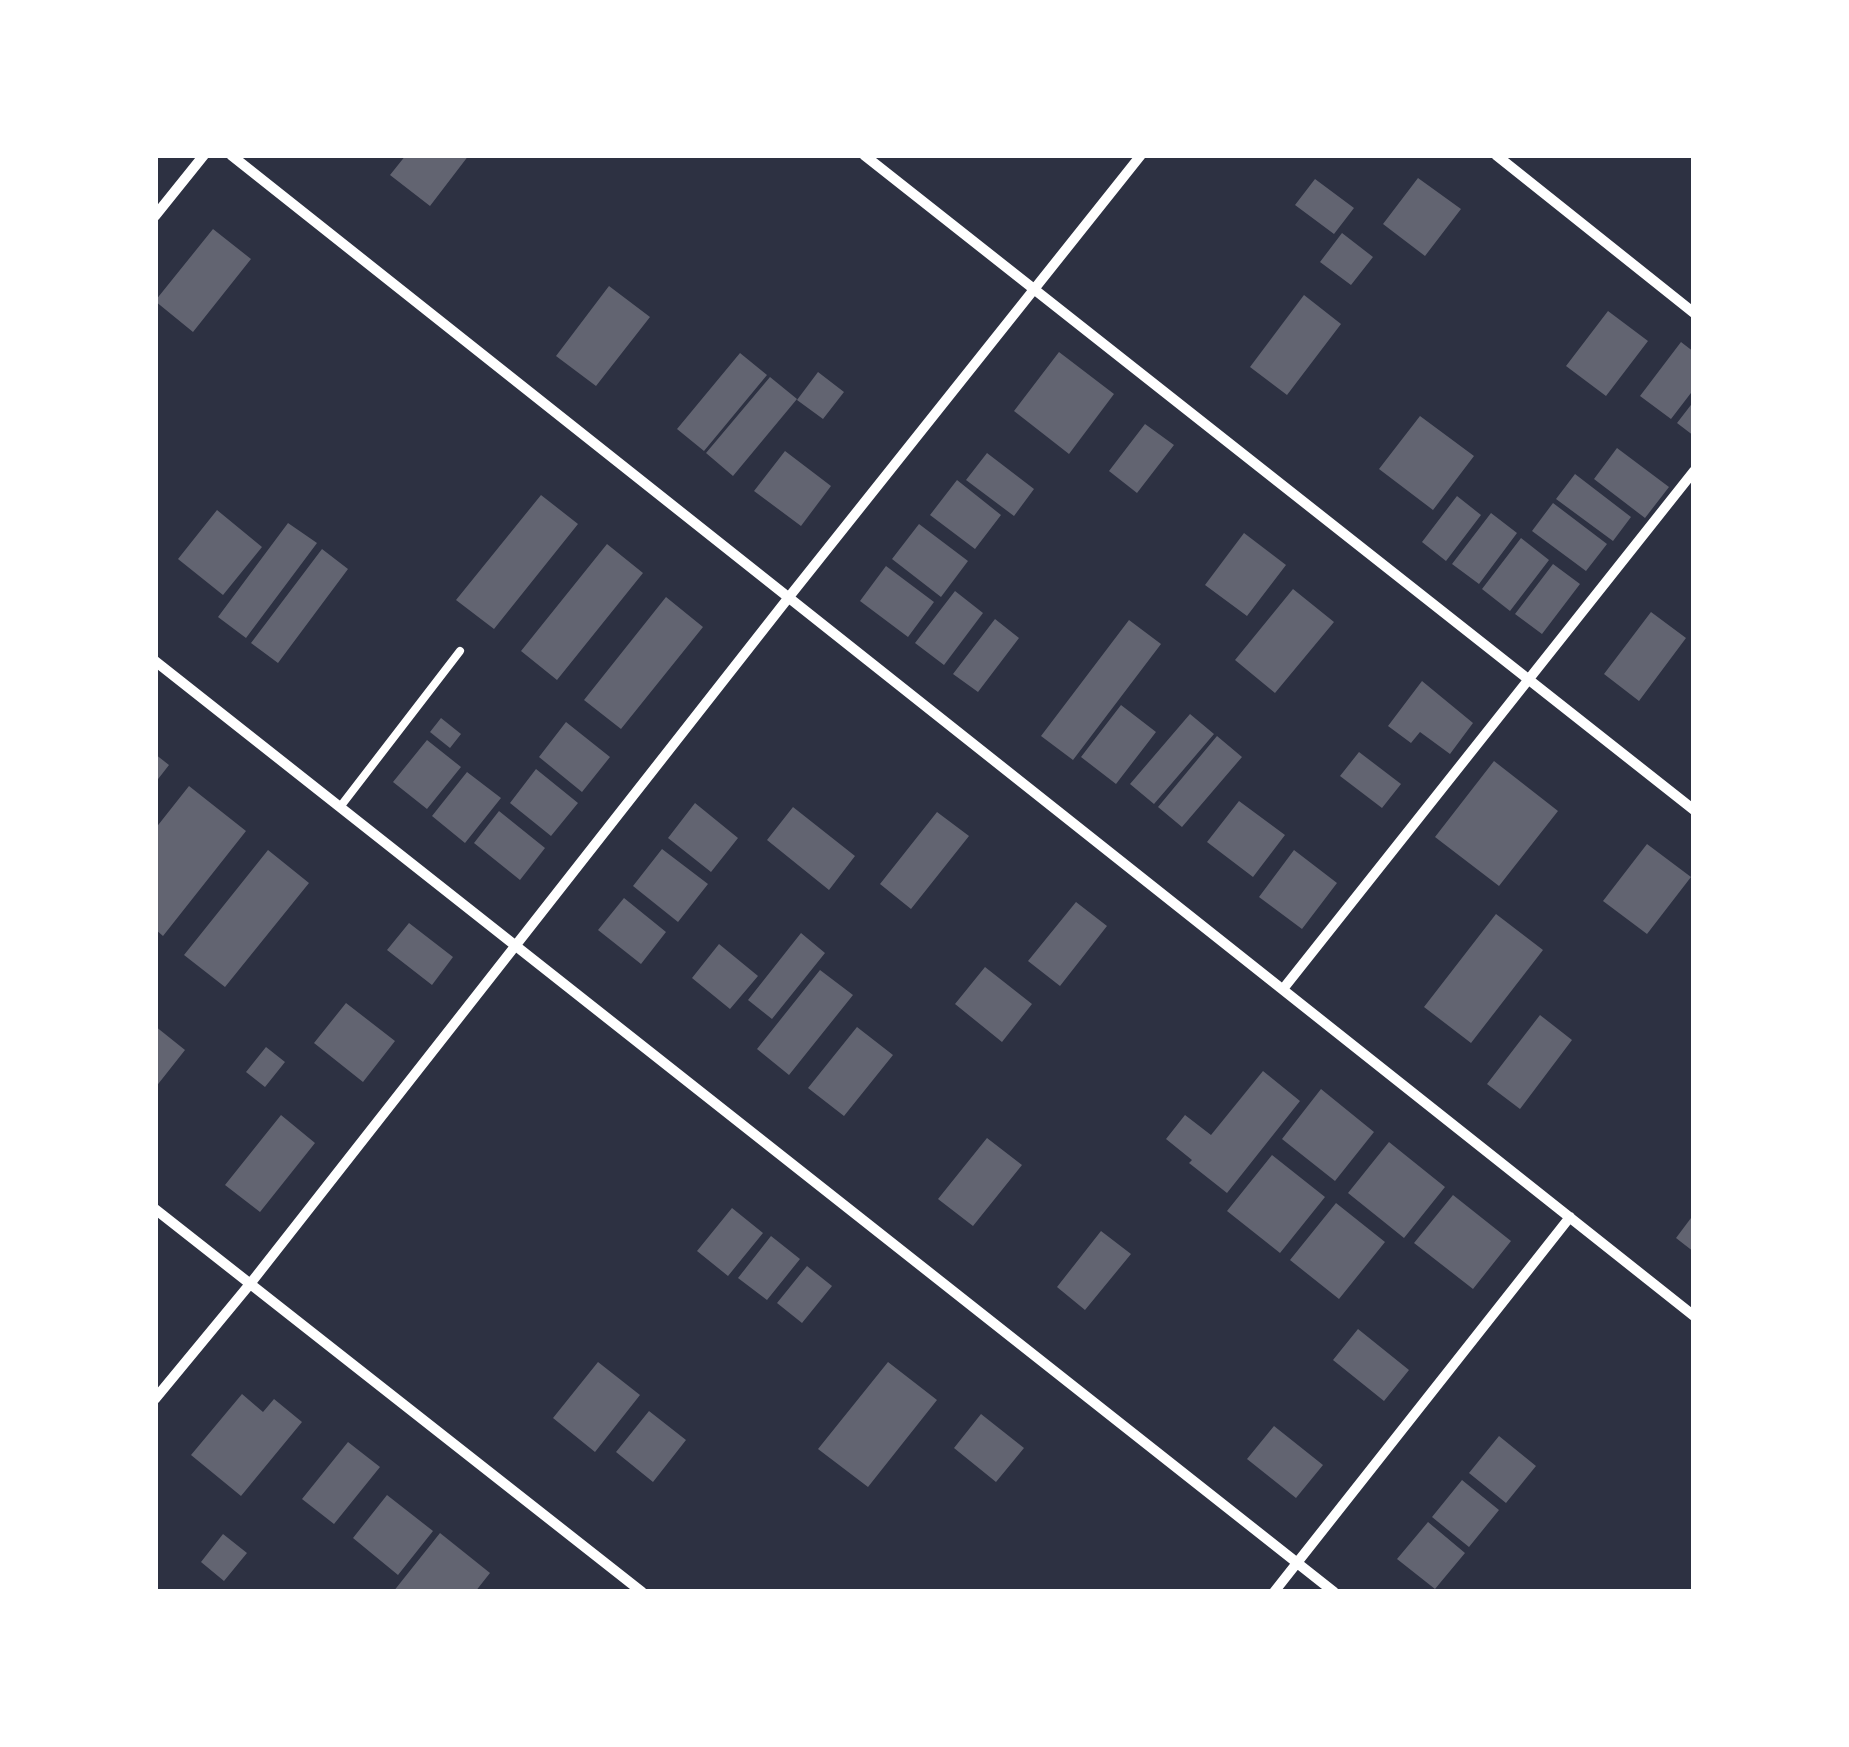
<!DOCTYPE html>
<style>
body{margin:0}
#map{position:relative;width:1849px;height:1747px;overflow:hidden;background:#2d3142;font-family:Rubik,sans-serif}
canvas{display:block}
.frame{position:absolute;inset:0;border:158px solid #fff;pointer-events:none}
</style>
<div id="map">
<canvas width="1849" height="1747"></canvas>
<div class="frame"></div>
</div>
<script>
const c = document.querySelector('canvas').getContext('2d');
c.lineJoin = 'round';
function paint(path, color) {
  c.fillStyle = color;
  c.fill(path, 'evenodd');
}
function stroke(path, color, width, dash) {
  c.strokeStyle = color;
  c.lineWidth = width;
  c.lineCap = dash ? 'butt' : 'round';
  c.setLineDash(dash || []);
  c.stroke(path);
}
paint(new Path2D(`
 M406,155H469L430,206L390,175Z
 M1418,178L1461,209L1425,256L1383,224Z
 M1315,179L1354,208L1334,234L1295,205Z
 M213,229L251,259L193,332L155,301Z
 M1342,233L1373,257L1351,285L1320,262Z
 M609,286L650,317L596,386L556,356Z
 M1304,295L1341,324L1287,395L1250,367Z
 M1608,311L1648,341L1606,396L1566,366Z
 M1681,342L1694,352V389L1671,419L1640,396Z
 M1059,352L1114,394L1069,454L1014,411Z
 M740,353L767,375L704,451L677,429Z
 M818,372L844,392L823,419L797,400Z
 M770,377L797,399L733,476L706,453Z
 M1694,401V436L1677,423Z
 M1420,416L1474,456L1433,510L1379,469Z
 M1145,424L1174,445L1137,493L1109,471Z
 M1617,448L1669,487L1645,518L1594,479Z
 M785,451L831,486L801,526L754,491Z
 M987,453L1034,489L1014,516L966,480Z
 M1575,474L1631,517L1613,541L1556,499Z
 M957,480L1001,515L975,549L930,515Z
 M541,495L578,524L494,629L456,600Z
 M1457,496L1481,515L1446,561L1422,542Z
 M1553,503L1607,544L1586,571L1532,531Z
 M217,510L262,547L223,595L178,559Z
 M1491,513L1517,533L1479,584L1452,564Z
 M288,523L317,543L246,638L218,617Z
 M919,524L968,561L941,597L892,559Z
 M1244,533L1286,565L1247,616L1205,585Z
 M1521,538L1549,560L1510,611L1482,589Z
 M607,544L643,573L557,680L521,651Z
 M322,549L348,569L278,663L251,643Z
 M1553,564L1580,584L1542,634L1515,614Z
 M886,566L934,602L908,637L860,601Z
 M1293,589L1334,622L1275,693L1235,660Z
 M955,591L983,613L944,665L915,643Z
 M666,597L703,627L621,729L584,700Z
 M1651,612L1686,638L1639,701L1604,674Z
 M995,619L1019,638L978,692L953,674Z
 M1129,620L1161,644L1073,760L1041,736Z
 M1422,681L1473,723L1450,754L1420,732L1411,743L1388,726Z
 M1121,705L1156,732L1116,784L1081,757Z
 M1190,714L1214,734L1154,804L1130,784Z
 M441,718L461,734L450,748L430,732Z
 M566,722L610,757L582,792L539,757Z
 M1217,736L1242,757L1182,827L1158,807Z
 M427,740L461,767L427,809L393,782Z
 M1359,752L1401,784L1382,808L1340,776Z
 M155,754L169,765L155,783Z
 M1494,761L1558,811L1499,886L1435,837Z
 M536,769L578,803L551,836L510,803Z
 M467,772L501,798L465,843L432,816Z
 M189,786L246,831L163,936L155,929V829Z
 M1239,801L1285,835L1253,877L1207,842Z
 M695,803L738,838L711,872L668,838Z
 M793,807L855,856L829,890L767,840Z
 M499,811L545,848L520,880L474,843Z
 M937,812L969,836L911,909L880,884Z
 M1647,844L1691,877L1647,934L1603,901Z
 M662,849L708,884L678,922L633,886Z
 M268,850L309,883L225,987L184,955Z
 M1294,850L1337,883L1302,929L1259,897Z
 M624,898L666,932L641,964L598,930Z
 M1076,902L1107,926L1060,986L1028,961Z
 M1496,914L1543,950L1471,1043L1424,1007Z
 M409,923L453,957L432,985L387,950Z
 M801,933L825,953L772,1019L748,1000Z
 M719,944L758,976L730,1009L692,978Z
 M985,967L1032,1004L1002,1042L955,1004Z
 M820,970L853,995L789,1075L757,1049Z
 M346,1003L395,1041L363,1082L314,1043Z
 M1540,1015L1572,1040L1520,1109L1487,1084Z
 M155,1026L185,1050L155,1088Z
 M857,1027L893,1055L844,1116L808,1088Z
 M266,1047L285,1062L265,1087L246,1072Z
 M1263,1071L1300,1101L1227,1193L1189,1163L1192,1160L1166,1139L1185,1115L1211,1135Z
 M1321,1089L1374,1132L1335,1181L1282,1139Z
 M281,1115L315,1143L260,1212L225,1185Z
 M987,1138L1022,1165L973,1226L938,1199Z
 M1389,1142L1445,1187L1404,1238L1348,1193Z
 M1272,1155L1325,1197L1280,1253L1227,1211Z
 M1453,1195L1511,1241L1473,1289L1414,1243Z
 M1336,1203L1385,1242L1339,1299L1290,1260Z
 M732,1208L763,1233L728,1276L697,1251Z
 M1694,1214V1252L1676,1238Z
 M1101,1231L1131,1254L1085,1310L1057,1287Z
 M771,1236L800,1259L767,1300L738,1278Z
 M807,1266L832,1286L802,1323L777,1303Z
 M1358,1329L1409,1370L1384,1401L1333,1360Z
 M598,1362L640,1395L595,1452L553,1418Z
 M888,1362L937,1400L868,1487L818,1449Z
 M242,1394L263,1412L274,1399L302,1422L241,1496L191,1455Z
 M649,1411L686,1440L653,1482L616,1452Z
 M981,1414L1024,1448L996,1482L954,1448Z
 M1274,1426L1323,1465L1296,1498L1247,1459Z
 M1499,1436L1536,1466L1506,1503L1469,1473Z
 M348,1442L380,1467L334,1524L302,1499Z
 M1462,1480L1499,1510L1469,1547L1432,1517Z
 M387,1495L433,1531L398,1575L353,1538Z
 M1428,1522L1465,1553L1435,1589L1397,1559Z
 M440,1533L490,1573L475,1592H393Z
 M223,1534L247,1553L224,1581L201,1562Z`), '#626471');
stroke(new Path2D(`
 M340,807L460,651`), '#fff', 8);
stroke(new Path2D(`
 M231,155L1694,1316
 M864,155L1694,810
 M1496,155L1694,313
 M155,216L204,155
 M155,661L1334,1592
 M1283,989L1694,471
 M155,1209L642,1592
 M155,1399L250,1284L789,597L1141,155
 M1274,1592L1570,1217`), '#fff', 10);
</script>
